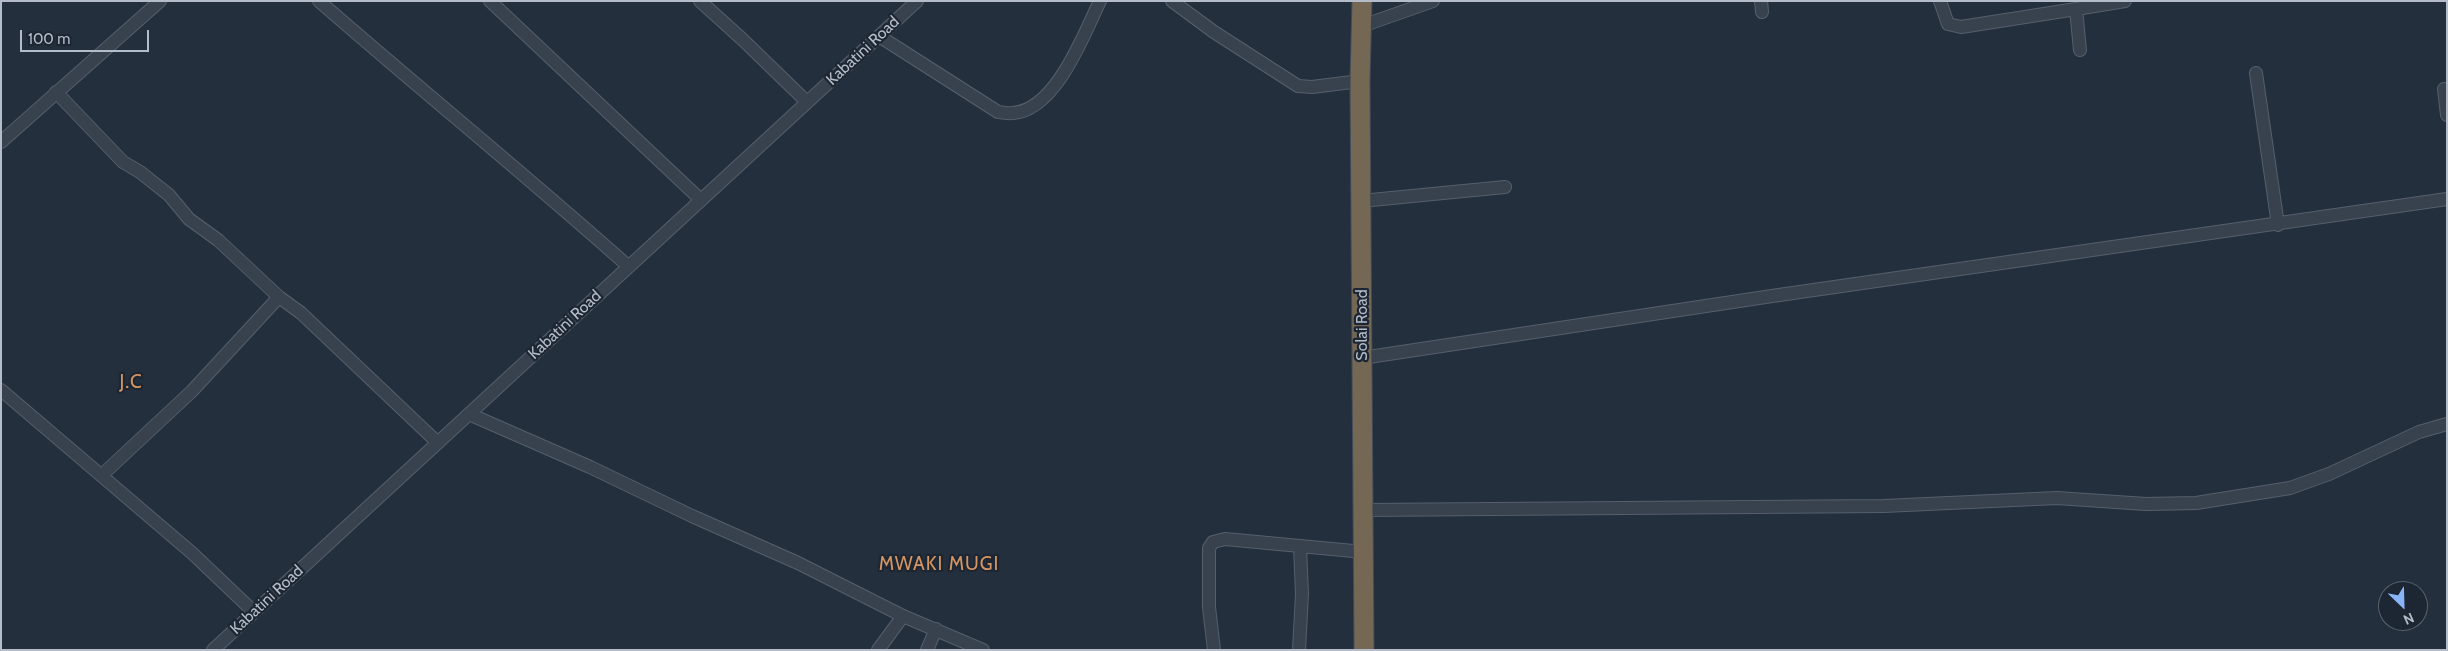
<!DOCTYPE html>
<style>
body{margin:0}
#map{position:relative;width:2448px;height:651px;overflow:hidden;background:#242f3e;font-family:Cabin,sans-serif}
canvas{display:block}
.frame{position:absolute;inset:0;border:2px solid #b4bcc9;pointer-events:none}
.north{position:absolute;left:2378px;top:581px;width:50px;height:50px;box-sizing:border-box;background:#1d2633;border:1px solid #59626f;border-radius:50%;rotate:156deg;font-size:14px;font-weight:700;line-height:20px;text-align:center;color:#b4bcc9}
.north::after{content:'';display:block;margin:auto;width:18px;height:22px;background:#8ab4f8;clip-path:polygon(50% 0,100% 100%,50% 72%,0 100%)}
.scale{position:absolute;left:20px;top:30px;width:129px;height:22px;box-sizing:border-box;border:2px solid #b4bcc9;border-top:0;padding-left:6px;font-size:15px;line-height:18px;white-space:nowrap;color:#b4bcc9;-webkit-text-stroke:4px #1d2633;paint-order:stroke}
</style>
<div id="map">
<canvas width="2448" height="651"></canvas>
<div class="frame"></div>
<div class="north">N</div>
<div class="scale">100 m</div>
</div>
<script>
const c = document.querySelector('canvas').getContext('2d');
c.lineJoin = 'round';
function stroke(path, color, width, dash) {
  c.strokeStyle = color;
  c.lineWidth = width;
  c.lineCap = dash ? 'butt' : 'round';
  c.setLineDash(dash || []);
  c.stroke(path);
}
function label(font, color, halo, rows, align = 'center') {
  c.font = font + ' Cabin,sans-serif';
  c.lineWidth = 4.5;
  c.setLineDash([]);
  c.textBaseline = 'middle';
  c.strokeStyle = halo;
  c.fillStyle = color;
  for (const [text, x, y, turn = 0] of rows) {
    c.save();
    c.translate(x, y);
    c.rotate((+turn || 0) * Math.PI / 180);
    c.textAlign = isNaN(turn) ? turn : align;
    if (halo) c.strokeText(text, 0, 0);
    c.fillText(text, 0, 0);
    c.restore();
  }
}
const minor = new Path2D(`
 M319,1C421,90 527,176 628,266
 M490,1L701,200
 M700,1L742,39L807,102
 M1172,1L1214,32L1298,86L1312,87L1360,81
 M1761,1L1762,12
 M1940,1L1948,24L1961,27L2076,9
 M1362,26L1433,1
 M879,36L998,112C1002,112 1008,114 1013,113C1056,110 1084,34 1100,1
 M2080,50L2076,9L2125,1
 M2256,73L2278,225
 M2444,89L2447,115
 M56,92L123,162L140,172L169,195L189,219L218,240L279,297L301,313L438,443
 M1,142L160,1
 M1361,201L1505,187
 M1362,358L1772,296L2447,199
 M1,390L192,553L254,612
 M469,414L590,467L692,516L798,563L903,616L983,650
 M102,475L192,391L279,297
 M1363,510L1884,506L2057,498L2146,504L2196,503L2290,488L2329,474L2419,432L2447,424
 M213,650L917,1
 M878,650L903,616
 M927,650L936,629
 M1214,650L1209,607V548L1213,542L1225,539L1364,552
 M1299,650L1302,594L1300,546`);
const highway = new Path2D(`
 M1362,1L1360,81L1364,650`);
stroke(minor, '#565f6c', 14);
stroke(highway, '#434c59', 21);
stroke(minor, '#38414e', 12);
stroke(highway, '#746855', 19);
label('16px', '#b4bcc9', '#1d2633', [
 ["Kabatini Road",863,51,-43],
 ["Kabatini Road",565,325,-43],
 ["Solai Road",1362,325,-90],
 ["Kabatini Road",267,600,-43]
]);
c.letterSpacing = '1px';
label('19px', '#d59563', '#1d2633', [
 ["J.C",131,382],
 ["MWAKI MUGI",939,564]
]);
c.letterSpacing = '0px';
</script>
